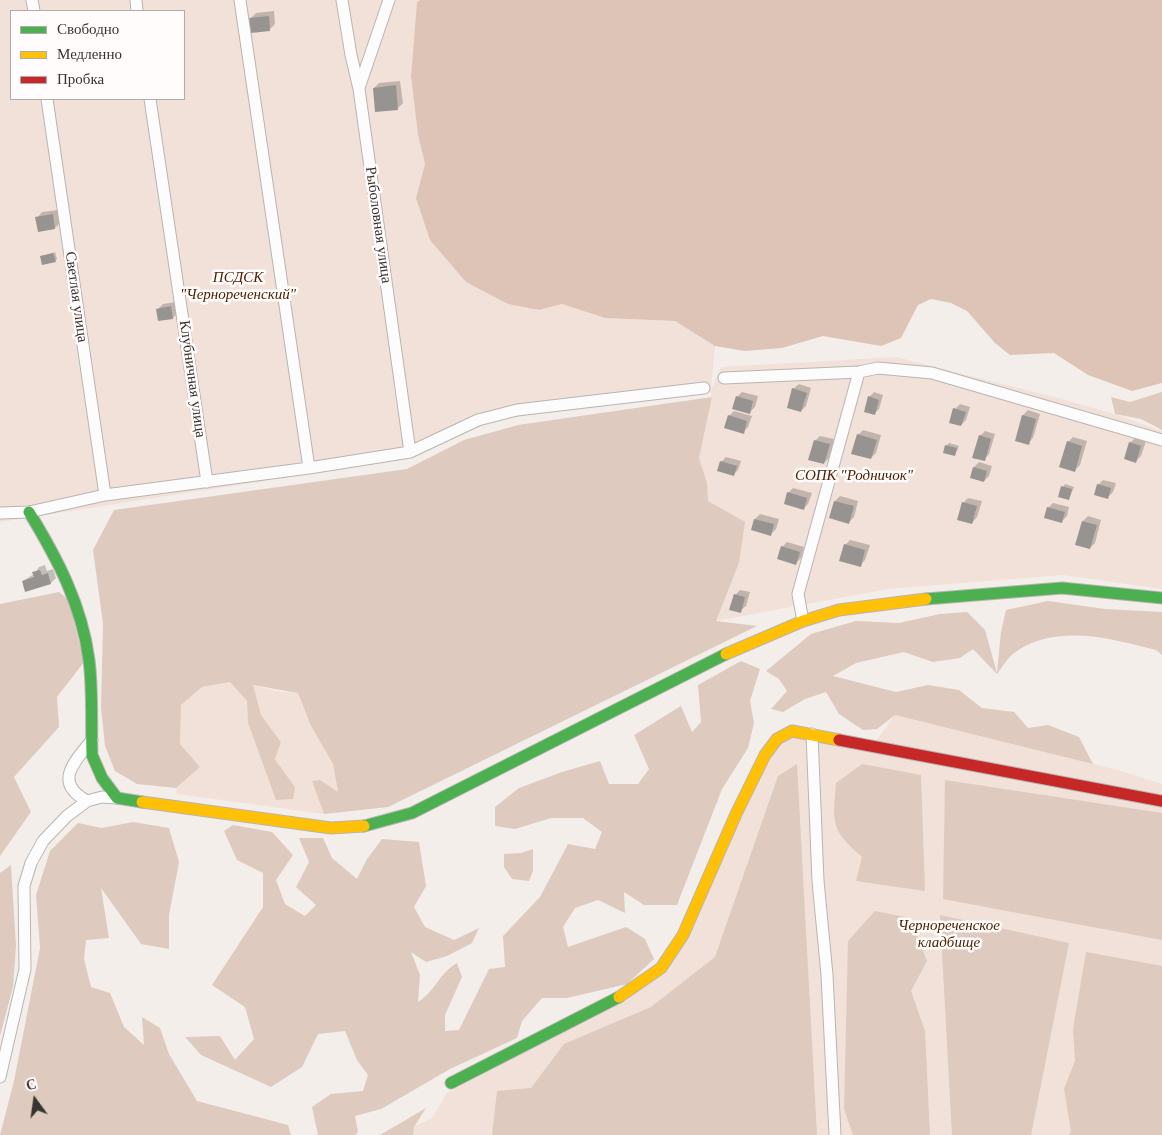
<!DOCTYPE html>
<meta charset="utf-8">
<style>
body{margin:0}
#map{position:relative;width:1162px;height:1135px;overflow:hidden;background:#f4eeeb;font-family:"Times New Roman",serif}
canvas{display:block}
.legend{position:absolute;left:10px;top:10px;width:175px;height:90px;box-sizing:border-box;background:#fffcfb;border:1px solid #afacaa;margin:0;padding:6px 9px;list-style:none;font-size:15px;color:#383431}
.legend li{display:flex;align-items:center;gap:10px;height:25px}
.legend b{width:25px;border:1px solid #afacaa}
.north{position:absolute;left:10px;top:1075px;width:50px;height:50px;-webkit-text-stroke:4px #fffcfb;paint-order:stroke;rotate:346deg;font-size:14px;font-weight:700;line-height:20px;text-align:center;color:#383431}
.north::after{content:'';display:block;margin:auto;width:18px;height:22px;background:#383431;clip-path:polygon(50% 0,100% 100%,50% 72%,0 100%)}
</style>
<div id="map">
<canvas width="1162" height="1135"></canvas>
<ul class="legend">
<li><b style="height:6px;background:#4caf50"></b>Свободно</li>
<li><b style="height:6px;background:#ffc107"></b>Медленно</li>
<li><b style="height:6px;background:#c62828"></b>Пробка</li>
</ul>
<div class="north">С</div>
</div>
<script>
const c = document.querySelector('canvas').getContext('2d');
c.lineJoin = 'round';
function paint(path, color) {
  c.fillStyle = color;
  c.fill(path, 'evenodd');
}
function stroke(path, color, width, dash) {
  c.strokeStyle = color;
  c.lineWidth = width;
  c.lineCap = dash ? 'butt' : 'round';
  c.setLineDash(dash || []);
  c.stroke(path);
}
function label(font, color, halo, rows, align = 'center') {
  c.font = font + ' "Times New Roman",serif';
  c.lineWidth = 5;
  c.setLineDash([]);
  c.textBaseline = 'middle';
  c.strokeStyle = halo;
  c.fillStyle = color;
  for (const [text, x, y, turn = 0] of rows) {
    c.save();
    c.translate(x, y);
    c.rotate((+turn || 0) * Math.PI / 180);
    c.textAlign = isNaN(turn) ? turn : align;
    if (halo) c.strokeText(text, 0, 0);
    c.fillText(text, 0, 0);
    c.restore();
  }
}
paint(new Path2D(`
 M0,0H420L417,2L411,76L418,135L425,164L416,198L508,304L539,310L562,304L605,318L675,321L715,346L711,390L721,367L896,357L1058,398L1115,414L1162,431V589L1063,575L888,589L716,621L739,563L688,508L712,397L710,392L545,412L494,421L457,435L412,458L0,522ZM11,11H184V99H11Z
 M230,682L247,701L248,723L276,800L295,787L275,758L281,742L261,715L252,685L276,691L298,693L311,726L333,764L338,792L314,785L324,814L177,794L176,788L200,767L180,744L181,705L202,687Z
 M895,715L1114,769L1162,784V1135H397L432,1118L447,1093L630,995L663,972L775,750L793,735L871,748Z`), '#f2e1d8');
paint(new Path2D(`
 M1162,392V430L1141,419L1115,414L1111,397L1130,402Z
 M712,397L699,458L707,483L708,501L745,522L739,563L716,621L757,626L388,807L324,814L312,781L320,780L338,792L333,764L311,726L298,693L253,685L261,715L281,742L275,759L295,787L293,799L276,800L248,723L247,701L230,682L202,687L181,705L180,744L200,767L176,788L137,784L115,771L105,746L101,707L103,624L93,550L114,510L407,469L464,440L518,425Z
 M59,592L69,600L84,662L57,697L59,727L14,777L31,812L0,856V604Z
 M1048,601L1105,609L1162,612V655L1156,650C1110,638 1055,623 1014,653C1007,658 1002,668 997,674L973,649L960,658L933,662L904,652L856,663L833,676L896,692L928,685L959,690L982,708L1014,712L1028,728L1048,725L1079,737L1093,764L895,715L877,729L863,730L839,714L826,692L805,699L783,712L771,709L787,691L779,679L766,671L811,634L856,621L899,623L940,614L967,612L985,630L997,673L1001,632L1006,610Z
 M741,661L760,669L750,701L754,723L748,748L722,789L677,905H644L624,892L625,913L598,900L575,908L563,927L568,947L626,927L645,939L654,959L627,984L567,998H542L522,1021L517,1038L450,1069L381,1109L355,1116L358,1132L355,1135H318L312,1107L331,1094L363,1091L368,1075L357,1060L345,1031L318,1034L302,1067L271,1087L201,1055L185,1037L220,1036L235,1060L254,1039L245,1007L212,985L263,907V873L237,860L224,831L233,825L272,832L293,855L276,880L285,904L305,916L316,905L296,887L309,862L299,838H323L332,858L357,879L367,859L382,839L419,842L426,886L414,907L425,927L454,940L479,928L472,943L447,956L426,962L411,952L420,975L418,1002C435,992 439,973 457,963L462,977L445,1015V1031L459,1030L489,969L505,967L503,936L540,897L568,844L595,849L602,832L583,818H551L515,829L495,826V807L519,788L562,772L600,761L609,784H638L649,769L634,735L681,706L692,732L701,722L698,685Z
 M797,764L817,1135H492L497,1091L531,1088L564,1044L651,1007L715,957L778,776Z
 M862,764L921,775L925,891L856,881L862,857C830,829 833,824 836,783Z
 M945,780L1162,813V940L943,899Z
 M133,822L169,828L179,862L169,915V949L141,944L101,888L109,938L86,940L84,959L91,987L110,993L124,1027L144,1045L142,1017L160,1028L169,1054L197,1101L288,1125L291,1135H0L14,1081L40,948L36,895L50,851L78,823L102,828Z
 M533,849V871L529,881L512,879L504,867V854L521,853Z
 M11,865L16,946L13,987L0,1036V873Z
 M875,911L910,918L927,961L911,991L925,1031L930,1135H853L844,1109L848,941Z
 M940,915L1069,943L1031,1135H952Z
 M1086,952L1162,966V1135H1069L1071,1132L1064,1089L1075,1061L1073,1029Z
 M426,1108L414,1127L413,1135H380Z`), '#decabe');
paint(new Path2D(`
 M420,0H1162V383L1132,391L1088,375L1054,353L1010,355L995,343L967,311L951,303L931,299L918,305L901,338L881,346L823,336L782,348L745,351L715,346L675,321L605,318L562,304L539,310L508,304L466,282L430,240L416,198L425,164L418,135L411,76L417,2Z`), '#ddc4b6');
paint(new Path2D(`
 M274,11L275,24L270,29L251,18L256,13Z
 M400,81L403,103L398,108L374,88L379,83Z
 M58,210L60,223L55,228L37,218L42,212Z
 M55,252L57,259L55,261L41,257Z
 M176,302L178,312L173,318L159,320L158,309L163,304Z
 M799,384L811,388L806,406L801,411L793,389Z
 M742,392L758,396L755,407L750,412L737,397Z
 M874,392L883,395L879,409L874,414L869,397Z
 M960,404L970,407L966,420L961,425L955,409Z
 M1028,410L1040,414L1033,438L1028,443L1023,415Z
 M734,411L752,416L748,427L743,432L729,416Z
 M863,430L881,435L876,453L871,458L858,435Z
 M985,431L995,434L989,454L984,460L980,436Z
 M820,436L834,439L829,458L824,463L815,441Z
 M1073,437L1087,441L1080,465L1075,470L1068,442Z
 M1135,438L1146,441L1141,456L1136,461L1130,443Z
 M949,443L959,446L955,455L947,445Z
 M726,457L741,461L738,470L733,475L721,462Z
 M979,462L992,466L989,476L984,481L971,477L974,467Z
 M1103,480L1116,483L1113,492L1108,497L1098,485Z
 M1065,484L1074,487L1069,499L1063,487Z
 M793,488L812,493L808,504L803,509L788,493Z
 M840,496L858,501L854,517L849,522L831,517L835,501Z
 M968,498L982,501L977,517L972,523L963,503Z
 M1053,503L1069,507L1067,516L1062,521L1048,508Z
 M760,514L779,519L776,529L771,534L752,529L755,519Z
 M1088,516L1101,520L1095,543L1090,548L1083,521Z
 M850,540L870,545L865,560L860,565L845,545Z
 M787,542L804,547L801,558L796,563L782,547Z
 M45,565L47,571L53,569L56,578L51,583L26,590L23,581L34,574L39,567Z
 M740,590L750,592L746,606L740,611L735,595Z`), '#0003');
paint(new Path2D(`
 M269,16L270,31L251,33L249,18Z
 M396,85L398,110L375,112L373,88Z
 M53,214L55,229L38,232L35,217Z
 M53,253L56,262L42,265L40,256Z
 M171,306L173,319L158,321L156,309Z
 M792,388L807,393L801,412L787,408Z
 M736,396L753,401L750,414L732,409Z
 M868,396L879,400L875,415L864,412Z
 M953,408L966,412L961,426L949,423Z
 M728,415L747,421L744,434L724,428Z
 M1022,415L1036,419L1029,445L1015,441Z
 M857,434L877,440L871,459L851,454Z
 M979,435L991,439L985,461L972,458Z
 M814,440L830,444L824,464L808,460Z
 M1067,441L1082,446L1075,472L1059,467Z
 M1129,442L1141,446L1136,463L1124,459Z
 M945,445L957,448L955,456L943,453Z
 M720,461L737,466L734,476L717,471Z
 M973,467L987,471L984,482L970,478Z
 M1097,484L1111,488L1108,499L1094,495Z
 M1061,486L1072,489L1069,500L1058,497Z
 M787,492L807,498L804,510L784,504Z
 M834,501L854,506L849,524L829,518Z
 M962,502L977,506L972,524L957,520Z
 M1047,507L1065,512L1062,523L1044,518Z
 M754,519L774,524L771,536L751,530Z
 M1082,521L1097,525L1090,549L1075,545Z
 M844,544L865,550L861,567L839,561Z
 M781,546L800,552L796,565L777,559Z
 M40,570L42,575L48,573L51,584L25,592L22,581L34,577L32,572Z
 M734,594L745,597L741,613L729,610Z`), '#979391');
const street = new Path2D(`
 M32,0L34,11
 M136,0L137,11
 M240,0L309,468
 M342,0L351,55L359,89L410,452
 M359,88L389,0
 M47,99L105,495
 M150,99L207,482
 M724,378L859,372L878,368L932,373L1162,440
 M0,513L29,512L105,495L309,468L410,452L478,420L517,410L704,388
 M803,621L798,594L859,372
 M812,734L818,881L827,975L835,1135
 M87,801C53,783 74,762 92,740
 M0,1077L25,969L24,886L31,863L43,841L67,816L87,801L102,797L117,798`);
const fast = new Path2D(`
 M29,512C57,558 82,605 89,660C93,691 91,723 92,755L102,778L117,798L142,802
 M926,599L1062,588L1162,598
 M364,826L412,813L726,654
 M451,1083L619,997`);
const slow = new Path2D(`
 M726,654L803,621L839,610L926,599
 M142,802L331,828L364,826
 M619,997L661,968L683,935L736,814L765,755L777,739L792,731L839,740`);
const jam = new Path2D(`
 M839,740L1162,801`);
stroke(street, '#b9b4b2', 13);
stroke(fast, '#b9b4b2', 13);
stroke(slow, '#b9b4b2', 13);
stroke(jam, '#b9b4b2', 13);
stroke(street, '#fdfcfc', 11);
stroke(fast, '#4caf50', 11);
stroke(slow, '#ffc107', 11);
stroke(jam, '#c62828', 11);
label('15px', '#383431', '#fffcfb', [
 ["Рыболовная улица",378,225,82],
 ["Светлая улица",76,297,82],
 ["Клубничная улица",192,379,82]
]);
label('italic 15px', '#4c2103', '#fffcfb', [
 ["ПСДСК",238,278],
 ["\"Чернореченский\"",238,295],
 ["СОПК \"Родничок\"",854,476],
 ["Чернореченское",949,926],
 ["кладбище",949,943]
]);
</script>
